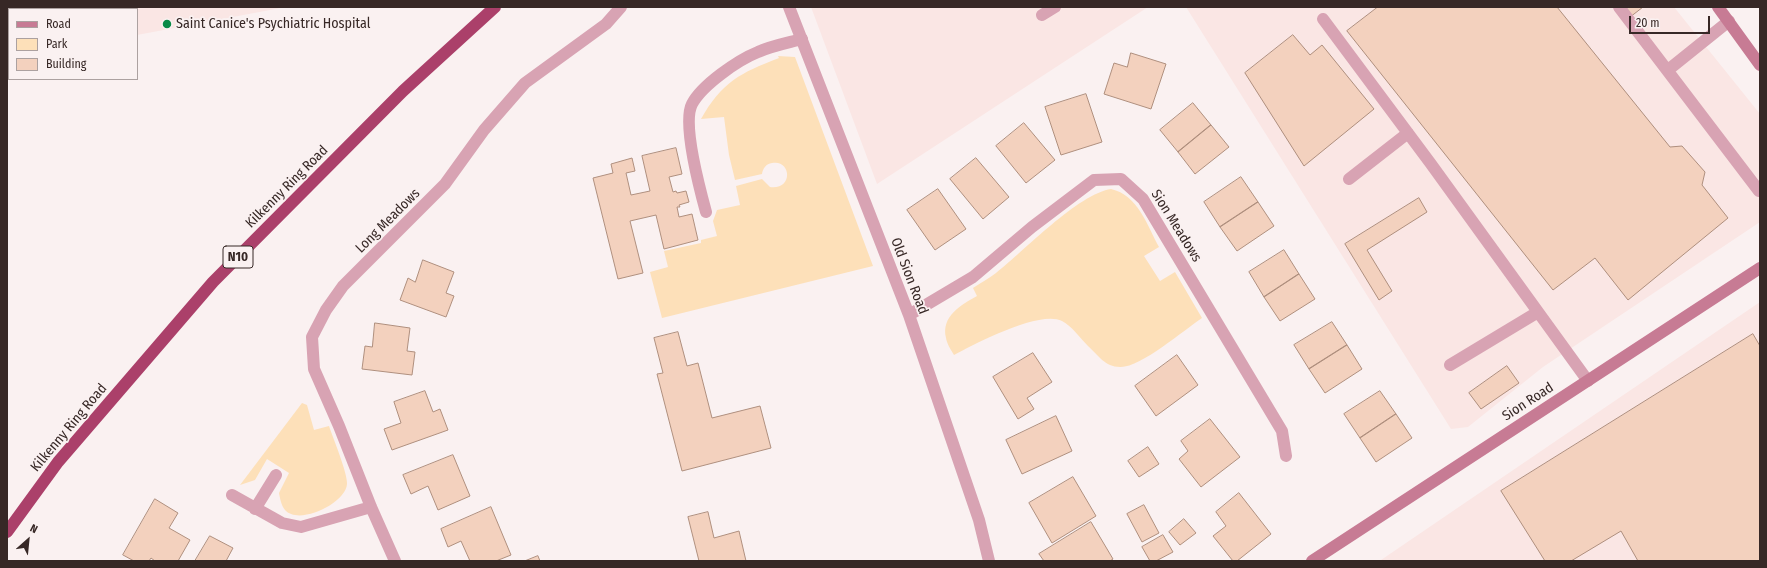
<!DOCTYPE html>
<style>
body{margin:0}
#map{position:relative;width:1767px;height:568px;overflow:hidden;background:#faf1f1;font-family:"Fira Sans Condensed",sans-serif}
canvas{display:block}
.frame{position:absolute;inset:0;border:8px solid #372826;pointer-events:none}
.legend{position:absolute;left:8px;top:8px;width:130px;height:72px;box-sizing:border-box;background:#faf1f1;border:1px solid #aca1a0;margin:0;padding:5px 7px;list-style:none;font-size:12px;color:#372826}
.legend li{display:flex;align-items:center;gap:8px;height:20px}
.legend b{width:20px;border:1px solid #aca1a0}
.north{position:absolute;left:8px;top:520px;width:40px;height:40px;-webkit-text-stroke:3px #faf1f1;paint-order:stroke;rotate:27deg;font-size:11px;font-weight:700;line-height:16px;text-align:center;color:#372826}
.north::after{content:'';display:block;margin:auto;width:14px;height:18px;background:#372826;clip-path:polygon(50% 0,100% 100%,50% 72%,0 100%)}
.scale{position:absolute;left:1629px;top:16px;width:81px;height:18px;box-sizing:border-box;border:2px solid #372826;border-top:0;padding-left:5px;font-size:12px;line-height:14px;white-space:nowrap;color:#372826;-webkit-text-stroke:3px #faf1f1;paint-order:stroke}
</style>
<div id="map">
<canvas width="1767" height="568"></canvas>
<div class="frame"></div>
<ul class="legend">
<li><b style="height:5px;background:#c77b94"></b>Road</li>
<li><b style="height:11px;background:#fde0b9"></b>Park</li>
<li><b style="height:11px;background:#f3d1be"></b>Building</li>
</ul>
<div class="north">N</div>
<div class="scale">20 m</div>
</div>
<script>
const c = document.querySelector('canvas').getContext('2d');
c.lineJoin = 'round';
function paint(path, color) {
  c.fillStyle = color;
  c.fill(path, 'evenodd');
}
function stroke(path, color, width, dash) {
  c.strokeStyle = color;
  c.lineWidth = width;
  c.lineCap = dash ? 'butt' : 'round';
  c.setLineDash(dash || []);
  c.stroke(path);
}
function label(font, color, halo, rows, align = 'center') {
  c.font = font + ' "Fira Sans Condensed",sans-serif';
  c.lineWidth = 3.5;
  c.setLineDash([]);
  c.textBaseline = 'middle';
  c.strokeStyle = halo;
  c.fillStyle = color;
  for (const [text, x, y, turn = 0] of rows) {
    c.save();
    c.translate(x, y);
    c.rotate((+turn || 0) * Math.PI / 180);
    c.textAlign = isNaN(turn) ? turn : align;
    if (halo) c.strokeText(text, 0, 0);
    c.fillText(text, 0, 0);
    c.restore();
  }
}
paint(new Path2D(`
 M7,7H286L137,35V9H9V59H7Z
 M811,7H1148L877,184Z
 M1186,7H1674L1760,114V222L1543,367L1468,427L1451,429Z
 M1760,302V561H1381V560Z`), '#fae6e4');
paint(new Path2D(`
 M778,56L795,57L873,266L662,318L650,272L668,267L664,251L701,243V240L717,236L713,221L717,210L740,205L736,186L762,179L770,187C794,190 791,159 772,163C766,164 763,168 762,174L735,180L729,155L724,117L701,119C722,82 740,73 779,58Z
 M1111,189C1138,195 1147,225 1159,247L1144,256L1160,281L1175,272L1202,318C1184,330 1140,368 1120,367C1105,367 1098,355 1088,346C1080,338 1072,326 1062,321C1039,310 975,344 954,355C951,350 947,344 946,338C941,316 961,305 977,296L973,288C980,283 988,279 996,273C1024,251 1078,194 1111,189Z
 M302,403L307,405L314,430L329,426C333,438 348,474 347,484C346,503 299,526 285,510C281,505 280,498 279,493L289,473L267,459L255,480L240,485Z`), '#fde0b9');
const building = new Path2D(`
 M1378,7H1557L1670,147L1682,146L1705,172L1702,185L1728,218L1628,300L1595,258L1553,290L1347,31Z
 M1614,7H1643L1625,21Z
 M1293,35L1310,55L1322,45L1374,109L1304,166L1245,73Z
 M1131,53L1166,64L1151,109L1104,94L1114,63L1127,67Z
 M1086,94L1102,142L1061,155L1045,107Z
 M1193,103L1211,125L1178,152L1160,130Z
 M1024,123L1055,160L1026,183L996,146Z
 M1211,125L1229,147L1195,174L1178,152Z
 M676,148L682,174L669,177L673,192L676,191L677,193L686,191L689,202L679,205L680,207H677L679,217L692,214L698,240L664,249L656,215L630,221L643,273L618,279L593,178L613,173L611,164L632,158L635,171L626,173L631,195L650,191L642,156Z
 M976,158L1009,197L983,219L950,179Z
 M1241,177L1258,202L1220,227L1204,202Z
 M938,189L966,229L935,250L907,210Z
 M1419,198L1427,212L1367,250L1392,291L1379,300L1345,244Z
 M1258,202L1274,226L1237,251L1220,227Z
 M1284,250L1299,274L1264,297L1249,272Z
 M423,260L454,272L446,293L454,296L446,317L400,300L408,278L415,282Z
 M1299,274L1315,299L1280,321L1264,297Z
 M1332,322L1347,345L1309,369L1294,345Z
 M375,323L410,328L407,351L415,352L412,375L362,369L365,346L372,347Z
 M678,332L687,366L698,363L712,418L760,406L771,448L682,471L657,374L663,373L654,338Z
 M1753,334L1760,346V561H1638L1621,531L1571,561H1545L1501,491Z
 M1347,345L1362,369L1325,393L1309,369Z
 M1033,353L1052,382L1027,398L1034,409L1018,419L993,377Z
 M1177,355L1198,385L1156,416L1135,386Z
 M1507,366L1519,383L1481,409L1469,393Z
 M425,391L433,412L440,409L448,430L392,450L384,429L401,423L394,402Z
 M1380,391L1396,414L1360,438L1344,414Z
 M1396,414L1412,438L1376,462L1360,438Z
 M1056,416L1072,451L1022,474L1006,440Z
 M1210,419L1240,457L1201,487L1179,459L1188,451L1181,441Z
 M1148,447L1159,464L1139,477L1128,461Z
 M453,455L470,496L438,510L428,486L411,494L403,475Z
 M1073,477L1096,516L1052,543L1029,503Z
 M1239,493L1271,534L1237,561H1233L1213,536L1226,526L1216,512Z
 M155,499L178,513L169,528L190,540L178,561H155L151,558L149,561H134L123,555Z
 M1144,505L1159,533L1142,542L1127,514Z
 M491,507L511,555L496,561H470L461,541L448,547L441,529Z
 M708,512L714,538L739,531L746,561H699L688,517Z
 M1184,519L1196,533L1180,545L1169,532Z
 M1091,522L1113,559L1110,561H1044L1039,554Z
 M1163,535L1173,552L1156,561H1150L1142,547Z
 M210,536L233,548L226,561H195Z
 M538,556L540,561H525Z`);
paint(building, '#f3d1be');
stroke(building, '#af8f7e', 1);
stroke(new Path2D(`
 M1619,7L1759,191
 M1042,15L1055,7
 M1323,19L1431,164L1588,381
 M1668,70L1729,21
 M1349,179L1408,133
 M706,212C700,190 682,123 692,104C702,85 738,60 758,52C771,46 787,43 802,39
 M1450,365L1538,312`), '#d8a3b3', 12);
stroke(new Path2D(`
 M789,7L909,315L979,520L989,561
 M909,315L973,277L1032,227L1094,180L1121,179L1143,199L1282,431L1286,456
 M232,495L282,523L301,527L371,507
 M255,509L276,475
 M395,561L371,507L339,426L314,369L312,337L326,310L343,286L445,184L484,130L525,83L606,24L621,7`), '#d8a3b3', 12);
stroke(new Path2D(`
 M1718,7L1760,65
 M1312,561L1760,268`), '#c77b94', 12);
stroke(new Path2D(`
 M7,532L58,462L213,282L403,91L495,7`), '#ab406a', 12);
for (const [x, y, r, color] of [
 [167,24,5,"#098b47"]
]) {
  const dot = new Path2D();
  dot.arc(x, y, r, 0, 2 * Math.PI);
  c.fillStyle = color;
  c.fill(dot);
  stroke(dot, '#faf1f1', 1.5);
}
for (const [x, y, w] of [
 [238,257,30]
]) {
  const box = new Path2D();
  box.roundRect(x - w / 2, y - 11, w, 22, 3);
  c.fillStyle = '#faf1f1';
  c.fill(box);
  stroke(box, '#372826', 1);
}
label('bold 13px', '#372826', null, [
 ["N10",238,257]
]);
label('14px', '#372826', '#faf1f1', [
 ["Saint Canice's Psychiatric Hospital",176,24]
], 'left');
label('14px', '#372826', '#faf1f1', [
 ["Kilkenny Ring Road",287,187,-45],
 ["Long Meadows",388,221,-45],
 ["Sion Meadows",1176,226,58],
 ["Old Sion Road",909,276,69],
 ["Sion Road",1528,402,-33],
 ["Kilkenny Ring Road",69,428,-50]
]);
</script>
